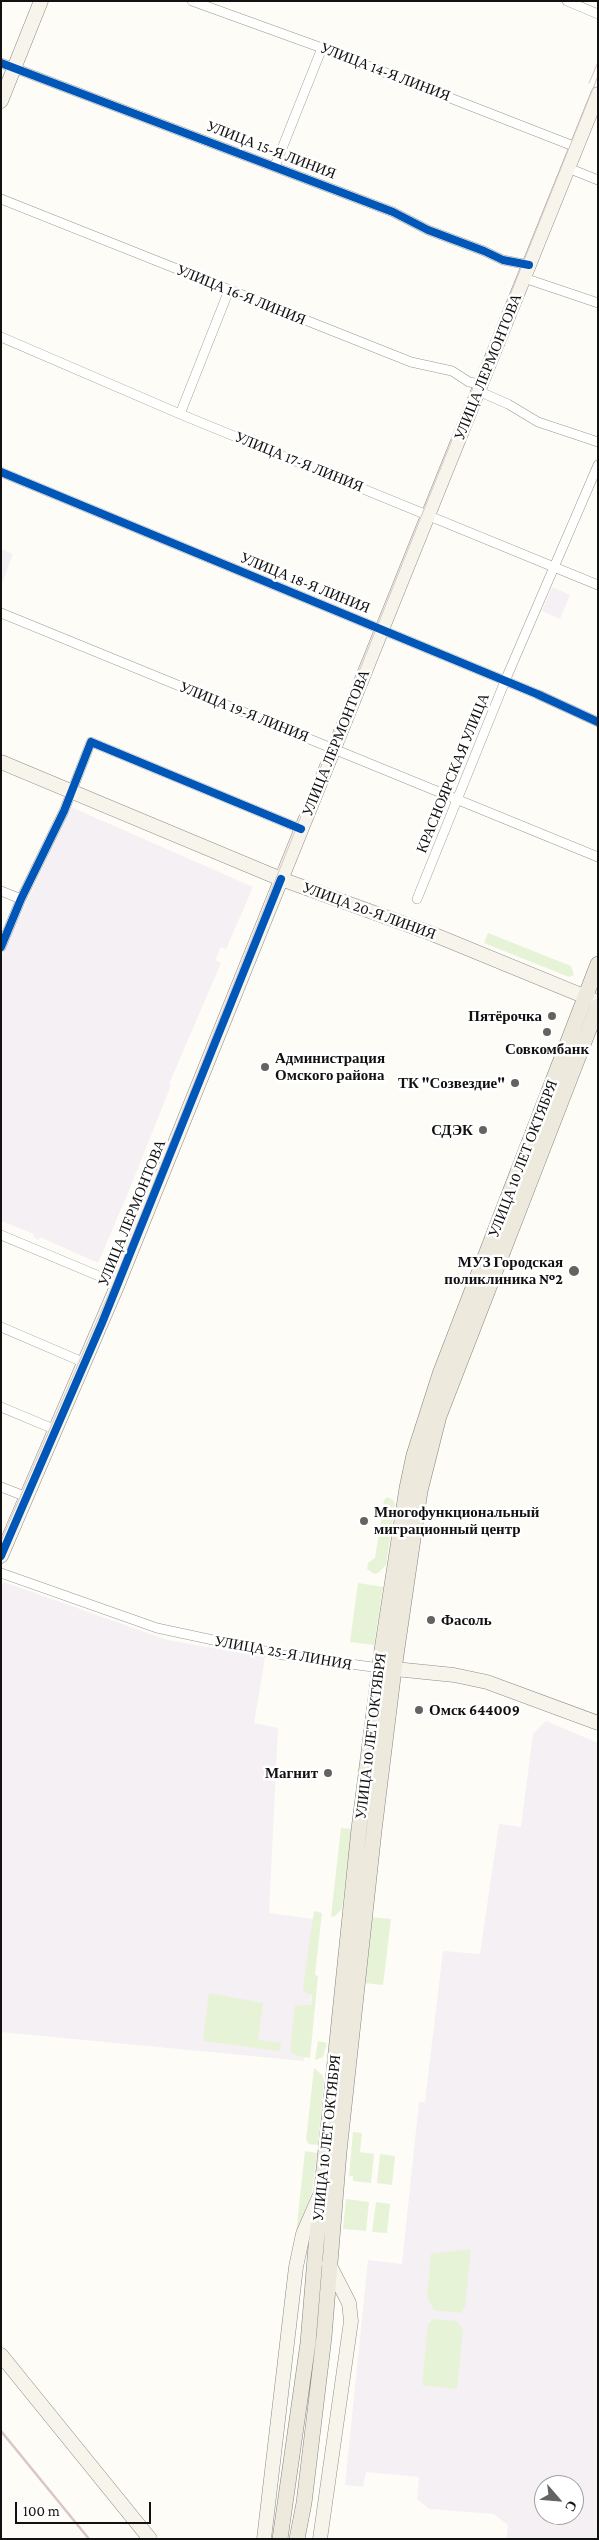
<!DOCTYPE html>
<meta charset="utf-8">
<style>
body{margin:0}
#map{position:relative;width:599px;height:2540px;overflow:hidden;background:#fdfcf7;font-family:"Crimson Pro",serif}
canvas{display:block}
.frame{position:absolute;inset:0;border:2px solid #111;pointer-events:none}
.north{position:absolute;left:534px;top:2475px;width:50px;height:50px;box-sizing:border-box;background:#fff;border:1px solid #a0a0a0;border-radius:50%;rotate:117deg;font-size:14px;font-weight:700;line-height:20px;text-align:center;color:#111}
.north::after{content:'';display:block;margin:auto;width:18px;height:22px;background:#646362;clip-path:polygon(50% 0,100% 100%,50% 72%,0 100%)}
.scale{position:absolute;left:15px;top:2502px;width:136px;height:22px;box-sizing:border-box;border:2px solid #111;border-top:0;padding-left:6px;font-size:15px;line-height:18px;white-space:nowrap;color:#111;-webkit-text-stroke:4px #fff;paint-order:stroke}
</style>
<div id="map">
<canvas width="599" height="2540"></canvas>
<div class="frame"></div>
<div class="north">С</div>
<div class="scale">100 m</div>
</div>
<script>
const c = document.querySelector('canvas').getContext('2d');
c.lineJoin = 'round';
function paint(path, color) {
  c.fillStyle = color;
  c.fill(path, 'evenodd');
}
function stroke(path, color, width, dash) {
  c.strokeStyle = color;
  c.lineWidth = width;
  c.lineCap = dash ? 'butt' : 'round';
  c.setLineDash(dash || []);
  c.stroke(path);
}
function label(font, color, halo, rows, align = 'center') {
  c.font = font + ' "Crimson Pro",serif';
  c.lineWidth = 5;
  c.setLineDash([]);
  c.textBaseline = 'middle';
  c.strokeStyle = halo;
  c.fillStyle = color;
  for (const [text, x, y, turn = 0] of rows) {
    c.save();
    c.translate(x, y);
    c.rotate((+turn || 0) * Math.PI / 180);
    c.textAlign = isNaN(turn) ? turn : align;
    if (halo) c.strokeText(text, 0, 0);
    c.fillText(text, 0, 0);
    c.restore();
  }
}
paint(new Path2D(`
 M1,549L13,554L1,586Z
 M552,587L570,595L560,619L542,611Z
 M71,807L253,887L226,949L221,947L215,960L221,963L169,1084L171,1085L130,1188L98,1263L40,1237L39,1240L33,1237L34,1234L1,1221V957Z
 M4,1582L167,1640L265,1657L254,1723L278,1728L269,1913L320,1920L304,2061L1,2032V1588Z
 M546,1721L598,1743V2539H506L508,2525L494,2514L429,2509L417,2499L419,2477L366,2472L363,2487L345,2485L368,2260L402,2264L419,2102H425L443,1951L480,1954L499,1824L521,1827L533,1734ZM544,2485H574V2515H544Z`), '#f5f0f3');
paint(new Path2D(`
 M488,933L571,966L574,975L569,977L484,943Z
 M387,1497L393,1500L395,1504L386,1565L378,1573L374,1574L367,1569L368,1563L375,1558L384,1500Z
 M358,1583L383,1587L374,1645L350,1642Z
 M341,1828L352,1829L342,1909L334,1917L331,1916Z
 M314,1911L322,1913L315,1975L318,1976L310,2058L297,2056L290,2051L295,2006L311,2005L312,1995L304,1992L303,1987Z
 M371,1917L391,1919L383,1985L364,1983Z
 M209,1993L263,2003L258,2040L281,2043L280,2051L203,2041Z
 M318,2041L327,2043L323,2057L315,2060Z
 M314,2068L322,2075L324,2080L318,2145L309,2144L306,2140Z
 M353,2132L362,2133L360,2152L374,2154L371,2183L353,2181V2176H349Z
 M305,2151L317,2153L312,2192L296,2233Z
 M380,2154L395,2156L392,2185L377,2183Z
 M346,2199L369,2202L366,2231L343,2229Z
 M376,2202L390,2204L387,2233L372,2232Z
 M471,2249L465,2306L460,2313L434,2310L427,2297L431,2254Z
 M434,2319L456,2321L463,2329L457,2389L422,2385L428,2324Z`), '#e7f3d7');
const street = new Path2D(`
 M192,1L322,48L576,147
 M567,1L598,14
 M1,63L393,212L428,230L484,251L503,260L529,265
 M275,166L322,48
 M568,168L598,180
 M1,199L411,362L452,371L469,382L481,384
 M524,278L598,303
 M1,337L180,414L598,585
 M478,391L508,404L538,422L598,442
 M180,414L229,290
 M1,472L537,694L598,722
 M1,613L598,857
 M1,891L21,899
 M417,899L505,681L598,465
 M1,947L21,899L64,811L91,742L301,829
 M1,1235L118,1284
 M1,1327L85,1363
 M1,1407L56,1430
 M1,1487L27,1497
 M1,1573L157,1628L283,1655L380,1668`);
const secondary = new Path2D(`
 M1,101L41,1
 M1,762L281,879L430,933L598,1002
 M1,1556L118,1284L598,94
 M385,1668L454,1675L487,1682L598,1723
 M1,2355L150,2539
 M264,2539L296,2267L303,2234L319,2197
 M320,2539L351,2321L349,2303L329,2264`);
const primary = new Path2D(`
 M280,2539L308,2343L316,2246L359,1829L382,1650L407,1488L414,1455L440,1374L598,964
 M297,2539L304,2503L324,2337L339,2152L374,1831L394,1669L420,1491L439,1416L598,1006`);
stroke(street, '#979795', 10);
stroke(secondary, '#8e8d8b', 15);
stroke(primary, '#858482', 16);
stroke(street, '#fffffe', 9);
stroke(secondary, '#f6f4eb', 14);
stroke(primary, '#ede9dc', 15);
stroke(new Path2D(`
 M589,83L598,62
 M1,1541L114,1282L598,76`), '#d9c6c7', 1);
stroke(new Path2D(`
 M1,2431L89,2539`), '#d9c6c7', 2.5);
stroke(new Path2D(`
 M1,63L393,212L428,230L484,251L503,260L529,265
 M1,472L537,694L598,722
 M1,947L21,899L64,811L91,742L301,829
 M1,1556L102,1323L281,879`), '#0057b8', 8);
for (const [x, y, r, color] of [
 [552,1016,5,"#646362"],
 [547,1032,5,"#646362"],
 [265,1067,5,"#646362"],
 [515,1083,5,"#646362"],
 [483,1130,5,"#646362"],
 [574,1271,6,"#646362"],
 [364,1521,5,"#646362"],
 [431,1620,5,"#646362"],
 [419,1710,5,"#646362"],
 [328,1773,5,"#646362"]
]) {
  const dot = new Path2D();
  dot.arc(x, y, r, 0, 2 * Math.PI);
  c.fillStyle = color;
  c.fill(dot);
  stroke(dot, '#fff', 2);
}
label('15px', '#111', '#fff', [
 ["УЛИЦА 14-Я ЛИНИЯ",385,72,21],
 ["УЛИЦА 15-Я ЛИНИЯ",271,150,21],
 ["УЛИЦА 16-Я ЛИНИЯ",241,295,22],
 ["УЛИЦА ЛЕРМОНТОВА",488,367,-68],
 ["УЛИЦА 17-Я ЛИНИЯ",299,462,22],
 ["УЛИЦА 18-Я ЛИНИЯ",305,583,22],
 ["УЛИЦА 19-Я ЛИНИЯ",244,712,22],
 ["УЛИЦА ЛЕРМОНТОВА",336,743,-68],
 ["КРАСНОЯРСКАЯ УЛИЦА",453,773,-68],
 ["УЛИЦА 20-Я ЛИНИЯ",369,911,20],
 ["УЛИЦА 10 ЛЕТ ОКТЯБРЯ",523,1159,-69],
 ["УЛИЦА ЛЕРМОНТОВА",132,1213,-68],
 ["УЛИЦА 25-Я ЛИНИЯ",283,1653,10],
 ["УЛИЦА 10 ЛЕТ ОКТЯБРЯ",371,1736,-83],
 ["УЛИЦА 10 ЛЕТ ОКТЯБРЯ",327,2138,-84]
]);
label('bold 15px', '#111', '#fff', [
 ["Пятёрочка",542,1016],
 ["Совкомбанк",547,1049,"center"],
 ["Администрация",275,1058,"left"],
 ["Омского района",275,1075,"left"],
 ["ТК \"Созвездие\"",505,1083],
 ["СДЭК",473,1130],
 ["МУЗ Городская",563,1262],
 ["поликлиника №2",563,1279],
 ["Многофункциональный",374,1512,"left"],
 ["миграционный центр",374,1529,"left"],
 ["Фасоль",441,1620,"left"],
 ["Омск 644009",429,1710,"left"],
 ["Магнит",318,1773]
], 'right');
</script>
